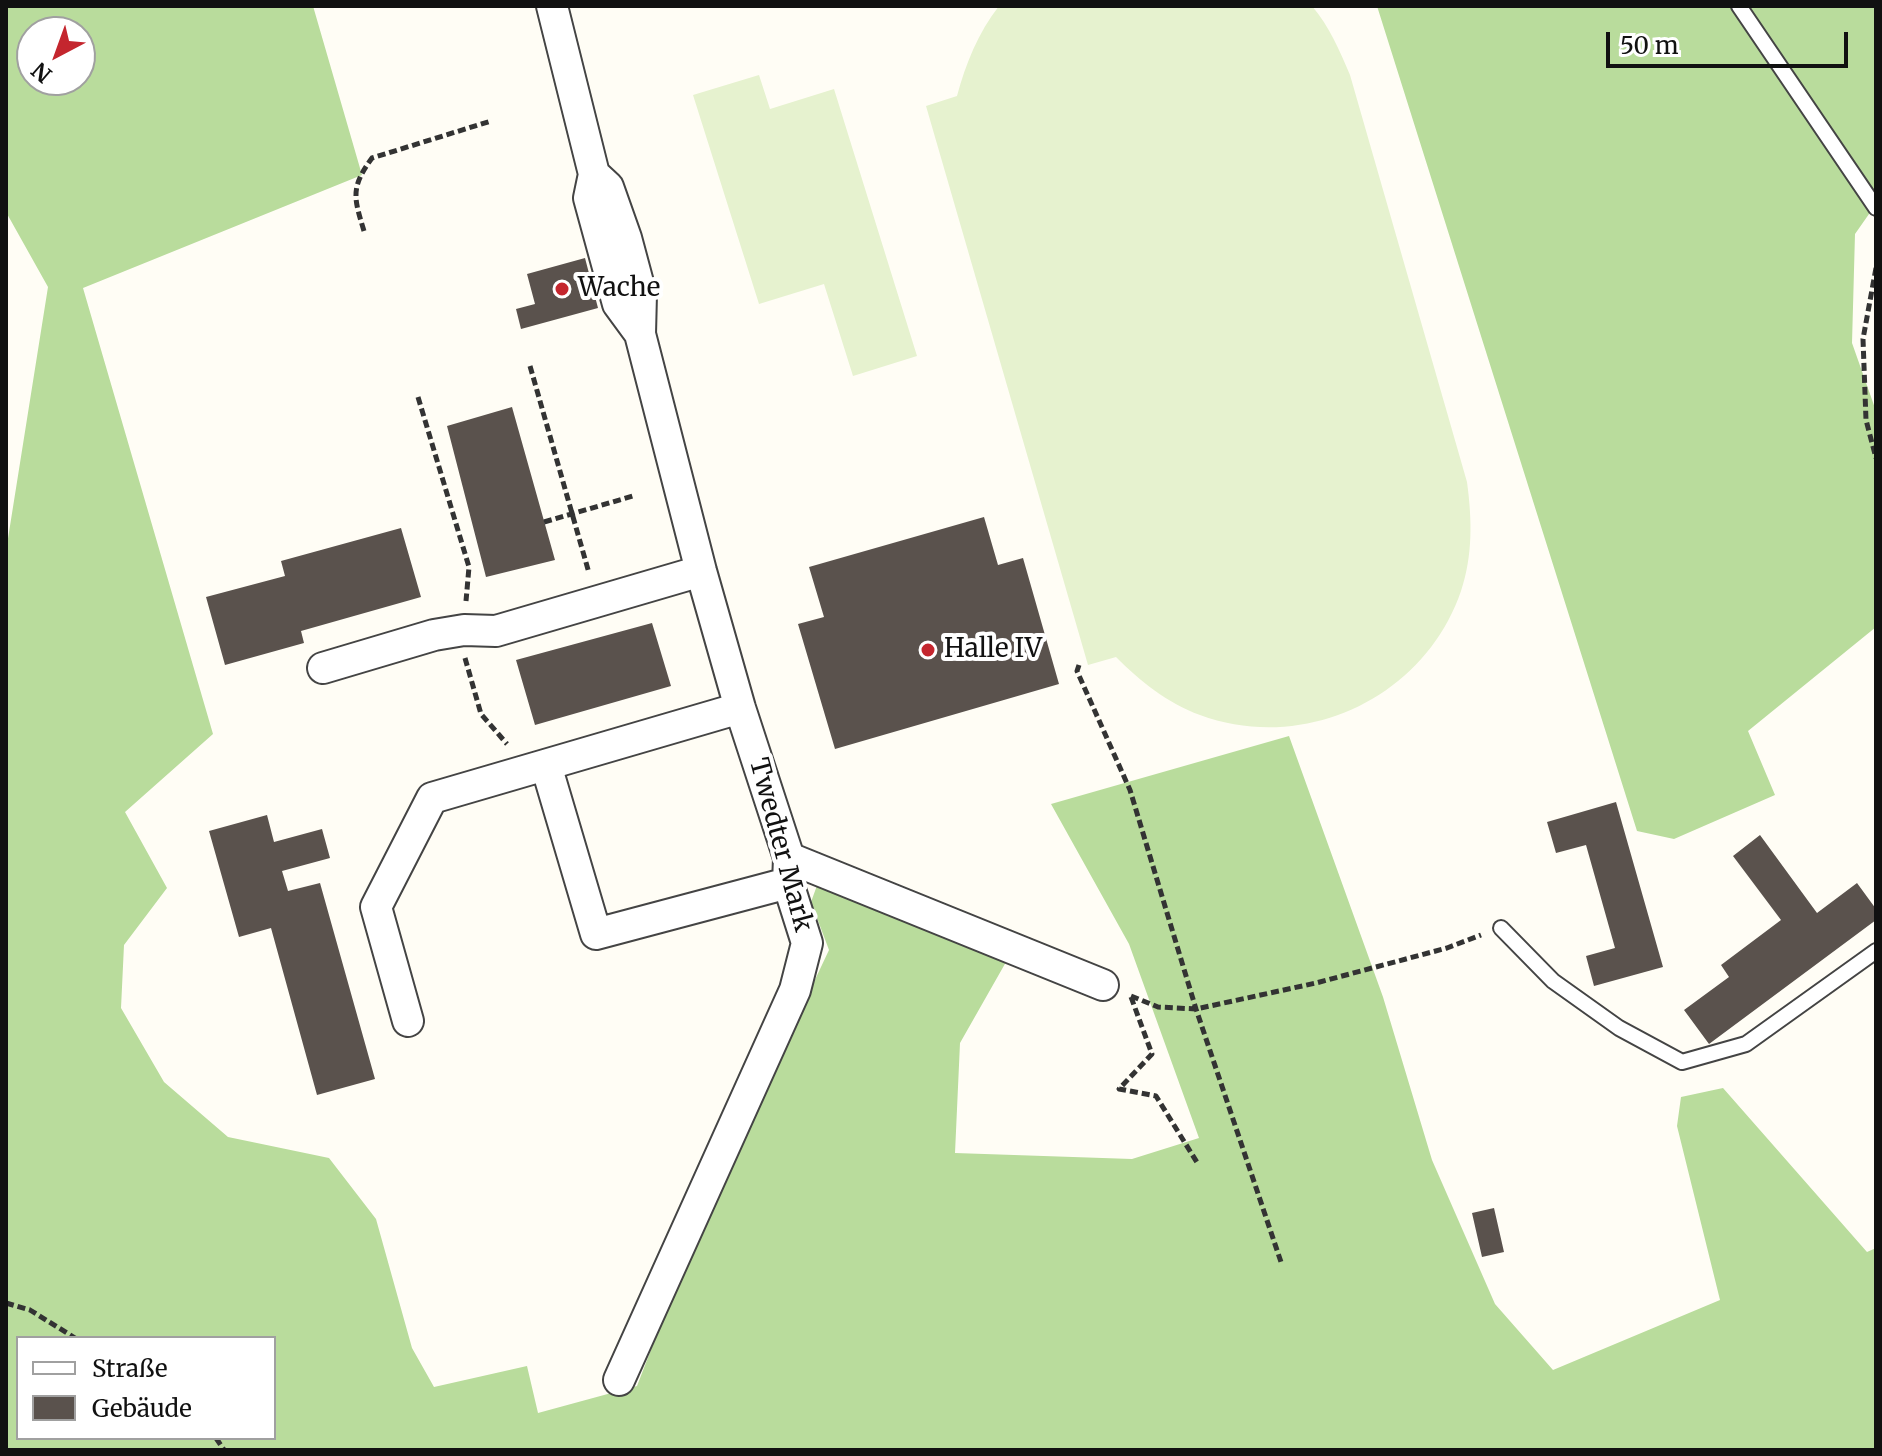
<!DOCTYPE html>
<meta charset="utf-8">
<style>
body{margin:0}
#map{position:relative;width:1882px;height:1456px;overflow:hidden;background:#fffdf5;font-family:Merriweather,serif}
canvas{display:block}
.frame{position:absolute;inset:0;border:8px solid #111;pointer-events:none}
.legend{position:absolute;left:16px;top:1336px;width:260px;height:104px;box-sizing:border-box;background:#fff;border:2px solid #a0a0a0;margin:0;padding:10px 14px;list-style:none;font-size:24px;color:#111}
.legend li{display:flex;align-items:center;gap:16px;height:40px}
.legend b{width:40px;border:2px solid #a0a0a0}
.north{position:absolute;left:16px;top:16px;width:80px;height:80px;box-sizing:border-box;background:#fff;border:2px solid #a0a0a0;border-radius:50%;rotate:221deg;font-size:22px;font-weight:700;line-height:32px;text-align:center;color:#111}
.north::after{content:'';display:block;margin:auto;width:28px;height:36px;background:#c4262e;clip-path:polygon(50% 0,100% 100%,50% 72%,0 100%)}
.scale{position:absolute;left:1606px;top:32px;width:242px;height:36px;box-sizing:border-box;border:4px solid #111;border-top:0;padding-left:10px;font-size:24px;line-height:28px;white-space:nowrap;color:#111;-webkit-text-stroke:6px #fff;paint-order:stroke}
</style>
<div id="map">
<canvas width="1882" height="1456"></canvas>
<div class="frame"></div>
<ul class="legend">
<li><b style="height:10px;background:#fff"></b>Straße</li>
<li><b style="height:22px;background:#5a524d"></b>Gebäude</li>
</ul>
<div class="north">N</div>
<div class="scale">50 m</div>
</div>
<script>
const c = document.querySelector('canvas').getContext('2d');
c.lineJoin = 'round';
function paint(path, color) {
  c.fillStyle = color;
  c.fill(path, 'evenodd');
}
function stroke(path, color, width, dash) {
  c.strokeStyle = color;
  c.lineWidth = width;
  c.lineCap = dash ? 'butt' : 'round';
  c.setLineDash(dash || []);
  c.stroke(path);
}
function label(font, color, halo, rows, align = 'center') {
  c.font = font + ' Merriweather,serif';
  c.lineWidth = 8;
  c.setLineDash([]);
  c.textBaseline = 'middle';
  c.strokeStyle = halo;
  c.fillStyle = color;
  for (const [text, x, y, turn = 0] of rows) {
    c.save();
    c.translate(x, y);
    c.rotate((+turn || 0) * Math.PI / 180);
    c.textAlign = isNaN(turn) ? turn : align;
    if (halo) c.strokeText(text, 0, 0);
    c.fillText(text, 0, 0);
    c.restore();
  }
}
paint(new Path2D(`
 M6,6H313L362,175L83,288L213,734L125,812L167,888L124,945L121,1008L164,1082L228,1137L329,1158L376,1219L412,1348L434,1387L527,1366L538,1413L637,1386L698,1228L829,950L811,902L819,880L1010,955L960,1043L955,1153L1132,1159L1199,1138L1129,944L1051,804L1289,736L1383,997L1432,1160L1495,1304L1553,1370L1720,1300L1677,1126L1681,1097L1723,1088L1867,1252L1876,1248V1450H6V551L48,287L6,212ZM32,32H80V80H32ZM18,1338H274V1438H18Z
 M1377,6H1876V204L1855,234L1852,343L1876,411V627L1748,731L1775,795L1674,839L1637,831Z`), '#b9dc9c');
paint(new Path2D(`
 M999,6H1312C1329,26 1340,51 1350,75L1467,482C1472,519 1473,555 1461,591C1425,697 1305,754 1200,715C1167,703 1140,681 1116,657L1088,665L926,106L957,96C966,63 978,33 999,6Z
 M759,75L770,109L834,89L917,356L853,376L824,284L759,304L693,95Z`), '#e6f2cf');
paint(new Path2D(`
 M585,258L598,308L521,329L516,309L535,304L527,274Z
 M512,407L555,560L486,577L447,426Z
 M984,517L998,565L1023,558L1059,684L835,749L798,624L824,617L809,567Z
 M401,528L421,597L301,631L304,643L225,665L206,597L285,576L281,561Z
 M652,623L671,686L535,725L516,660Z
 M1616,802L1663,967L1594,986L1586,956L1615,948L1586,845L1556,853L1547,822Z
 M267,815L274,842L322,829L330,858L282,871L288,891L320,883L375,1079L317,1095L271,928L239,937L209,831Z
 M1760,835L1817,913L1857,883L1876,909V920L1709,1044L1684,1010L1729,977L1721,965L1781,920L1733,856Z
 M1494,1208L1504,1252L1482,1257L1472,1213Z`), '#5a524d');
const service = new Path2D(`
 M1739,6L1876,208
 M1501,928L1553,981L1619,1028L1682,1062L1746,1044L1876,951`);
const minor = new Path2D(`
 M552,6L594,174L589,198L618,304L640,334L701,571L740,708L789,858L788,883L807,943L795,990L619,1380
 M594,174L608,187L626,238L641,294L640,334
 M323,668L434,635L464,630L496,631L701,571
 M546,765L596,934L788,883
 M789,858L1103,985
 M408,1021L376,907L432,798L740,708`);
stroke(service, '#444', 18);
stroke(minor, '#444', 34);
stroke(new Path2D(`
 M364,231C354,198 350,188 372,158L491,121
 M1876,268L1863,339L1866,420L1876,458
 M530,366L589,573
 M418,397L469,567L466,601
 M544,522L633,496
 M465,658L481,714L507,744
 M1079,665L1077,671L1130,790L1196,1009L1282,1265
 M1131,996L1158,1007L1196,1009L1316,983L1447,948L1481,935
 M1131,997L1152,1054L1119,1089L1156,1096L1198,1164
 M6,1303L30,1310L75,1338
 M216,1438L224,1450`), '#333', 5, [8, 4]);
stroke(service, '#fff', 14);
stroke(minor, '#fff', 30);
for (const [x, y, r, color] of [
 [562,289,8,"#c4262e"],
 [928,650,8,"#c4262e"]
]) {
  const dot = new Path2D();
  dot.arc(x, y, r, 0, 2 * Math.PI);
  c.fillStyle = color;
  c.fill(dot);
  stroke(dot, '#fff', 3);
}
label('26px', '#111', '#fff', [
 ["Wache",578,289],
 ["Halle IV",944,650]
], 'left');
label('26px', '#111', '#fff', [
 ["Twedter Mark",780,845,75]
]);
</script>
